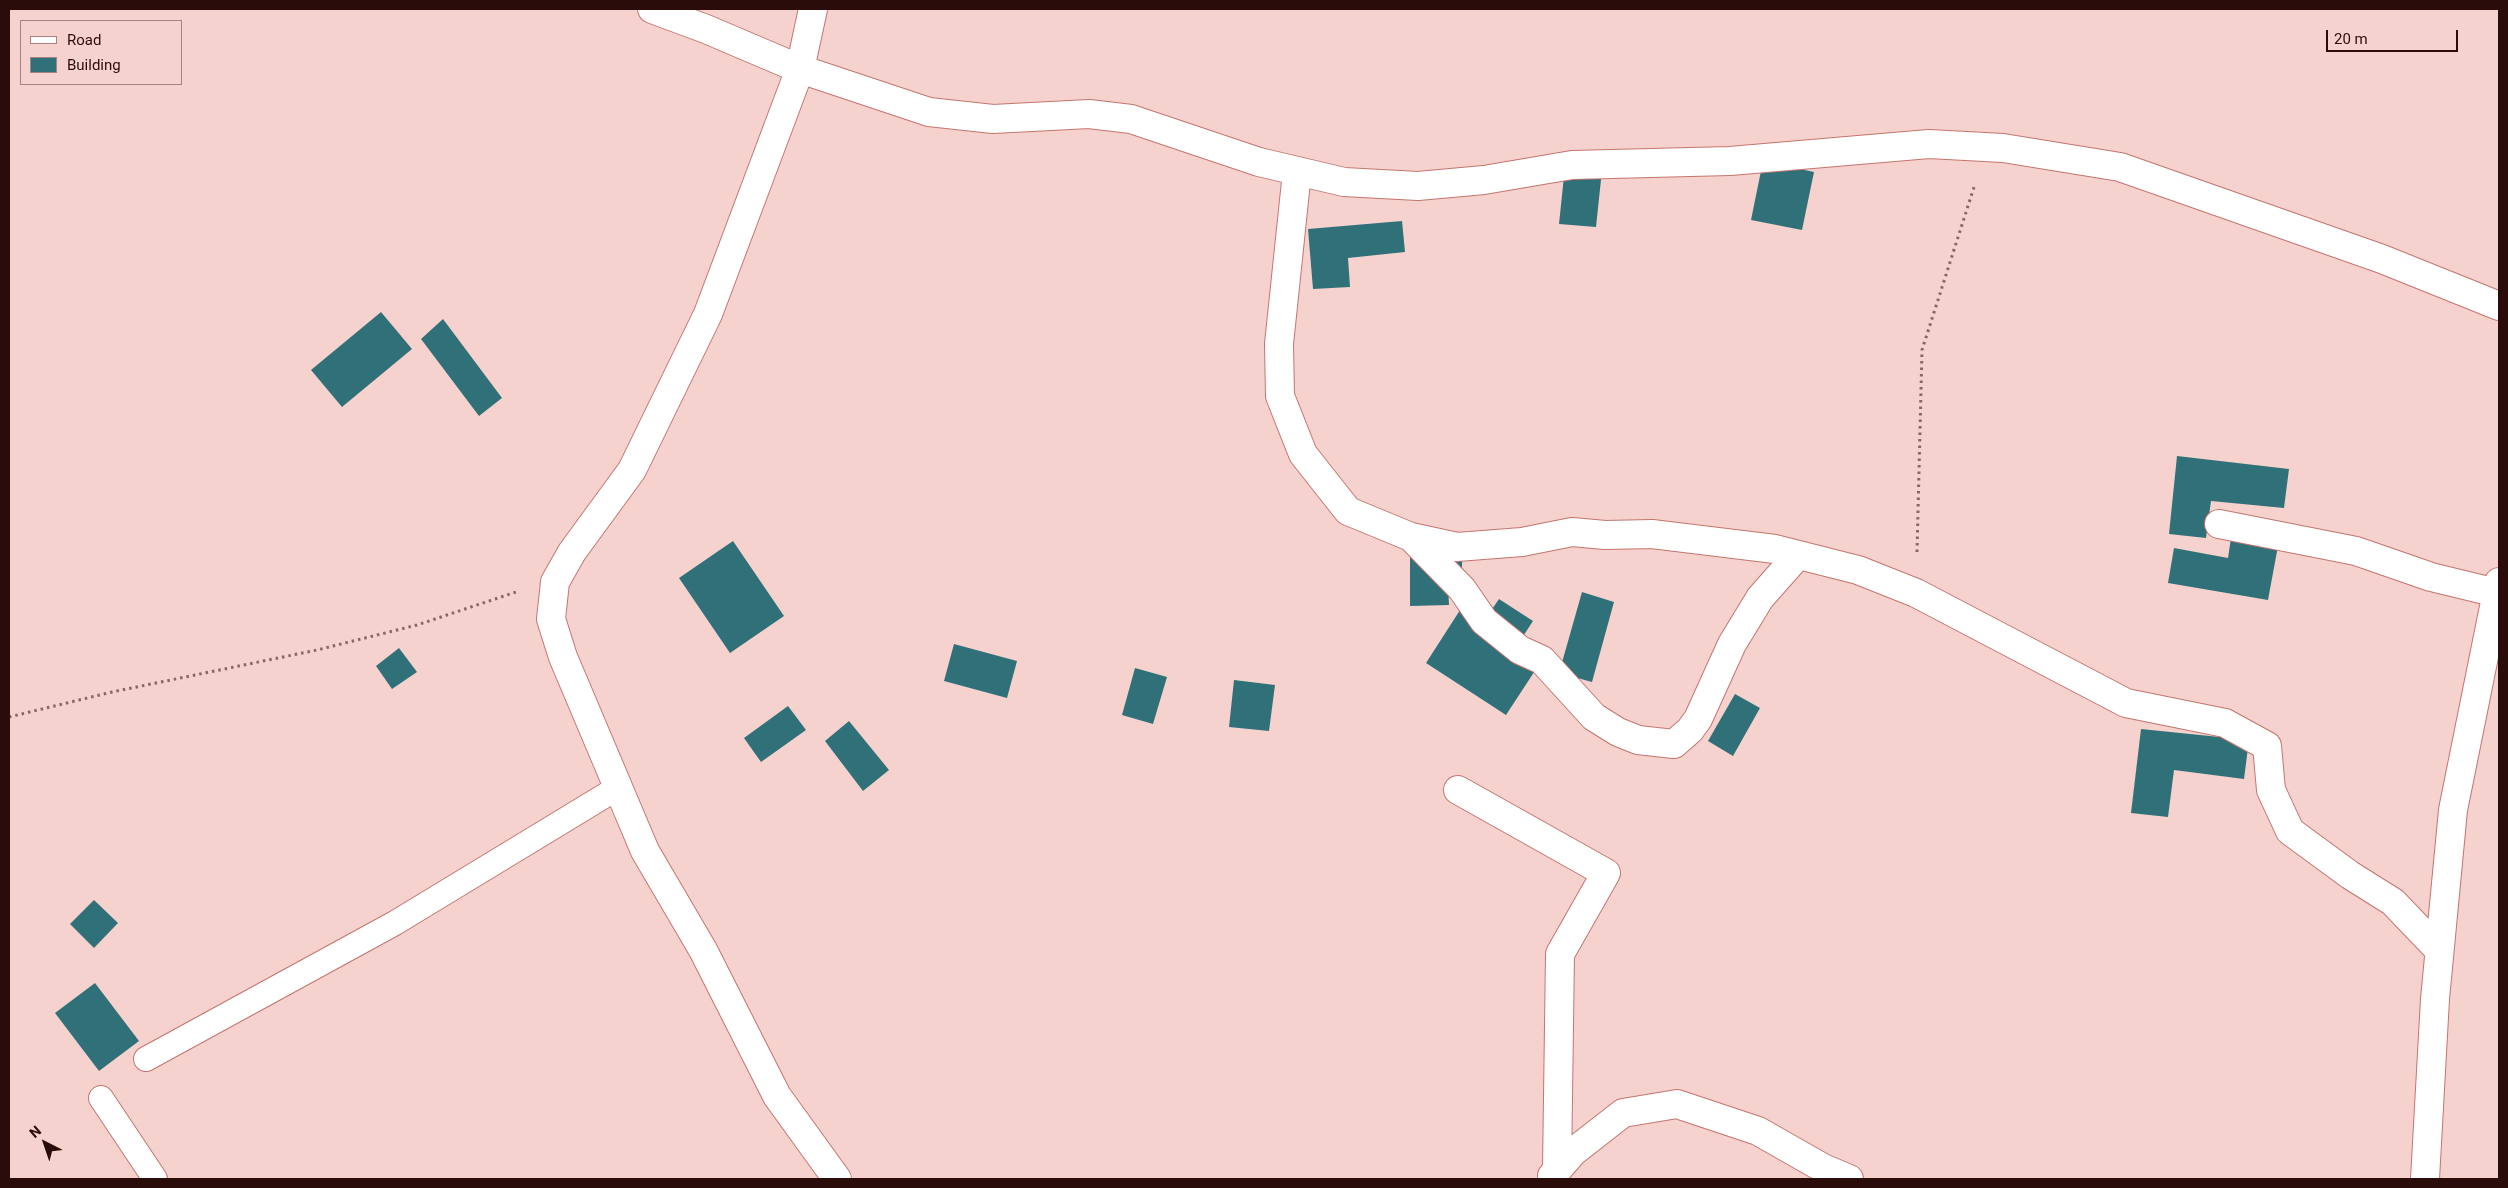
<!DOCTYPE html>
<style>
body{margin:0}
#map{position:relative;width:2508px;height:1188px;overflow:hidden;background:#f6d2ce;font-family:Roboto,sans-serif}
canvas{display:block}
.frame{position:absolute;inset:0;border:10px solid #2a0c0a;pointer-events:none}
.legend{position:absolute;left:20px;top:20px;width:162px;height:65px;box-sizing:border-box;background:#f6d2ce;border:1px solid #a48380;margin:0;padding:6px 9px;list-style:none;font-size:15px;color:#2a0c0a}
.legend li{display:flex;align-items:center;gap:10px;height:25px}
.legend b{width:25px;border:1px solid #a48380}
.north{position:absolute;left:20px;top:1118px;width:50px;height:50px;-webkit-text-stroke:4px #f6d2ce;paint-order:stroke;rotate:319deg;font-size:14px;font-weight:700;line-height:20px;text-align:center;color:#2a0c0a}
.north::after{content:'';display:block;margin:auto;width:18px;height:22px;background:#2a0c0a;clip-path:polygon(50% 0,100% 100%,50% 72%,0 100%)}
.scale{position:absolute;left:2326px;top:30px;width:132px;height:22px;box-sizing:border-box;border:2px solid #2a0c0a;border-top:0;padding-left:6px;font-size:15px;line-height:18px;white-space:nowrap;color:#2a0c0a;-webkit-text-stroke:4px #f6d2ce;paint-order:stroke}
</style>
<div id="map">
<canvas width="2508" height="1188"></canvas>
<div class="frame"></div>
<ul class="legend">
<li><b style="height:6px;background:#fff"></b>Road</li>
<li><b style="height:14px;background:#307179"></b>Building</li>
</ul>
<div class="north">N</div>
<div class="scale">20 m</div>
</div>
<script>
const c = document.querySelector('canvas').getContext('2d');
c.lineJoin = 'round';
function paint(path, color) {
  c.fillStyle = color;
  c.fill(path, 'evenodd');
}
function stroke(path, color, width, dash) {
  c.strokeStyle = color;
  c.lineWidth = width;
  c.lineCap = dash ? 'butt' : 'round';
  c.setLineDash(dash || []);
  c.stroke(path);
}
paint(new Path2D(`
 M1566,157L1603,161L1596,227L1559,224Z
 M1763,161L1814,172L1802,230L1751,220Z
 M1402,221L1405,252L1348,258L1350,287L1313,289L1308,229Z
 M381,312L412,349L342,407L311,370Z
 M443,319L502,398L479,416L421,339Z
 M2177,456L2289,469L2284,508L2211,501L2206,538L2169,534Z
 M2231,538L2278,546L2268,600L2168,583L2174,548L2228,558Z
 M733,541L784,616L730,653L679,578Z
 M1462,553V589L1448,583L1449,605L1410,606V554Z
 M1582,592L1614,602L1592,682L1559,673Z
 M1499,599L1533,621L1518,644L1542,660L1506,715L1426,663L1462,607L1484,621Z
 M954,644L1017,661L1007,698L944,681Z
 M399,648L417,672L392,689L376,666Z
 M1135,668L1167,677L1153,724L1122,715Z
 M1234,680L1275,685L1269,731L1229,727Z
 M1735,694L1760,708L1733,756L1708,741Z
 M788,706L806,730L761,762L744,738Z
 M849,721L889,770L863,791L825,741Z
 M2141,729L2249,740L2244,779L2174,770L2168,817L2131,813Z
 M94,900L118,923L94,948L70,924Z
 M95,983L139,1041L99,1071L55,1013Z`), '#307179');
const service = new Path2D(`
 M146,1059L395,923L619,787
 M101,1098L155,1179`);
const minor = new Path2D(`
 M652,9L706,29L800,69L929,112L993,119L1089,114L1131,119L1259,162L1344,182L1418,186L1484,180L1572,165L1730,161L1929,144L2003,148L2120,167L2382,259L2499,306
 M813,9L800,69L708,314L632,470L572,552L555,582L551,619L563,657L645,851L703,950L777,1096L837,1179
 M1297,172L1279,344L1280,396L1303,454L1348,511L1411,537L1457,547L1522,542L1572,532L1605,535L1652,534L1775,549L1858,570L1916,593L2126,703L2225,723L2267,746L2271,790L2290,831L2350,875L2393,902L2439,950
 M2219,524L2356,551L2431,577L2497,593
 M1411,537L1462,589L1484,621L1520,650L1542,660L1594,717L1618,732L1638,740L1674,744L1690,730L1698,719L1732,644L1760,598L1798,555
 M1458,790L1606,873L1560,954L1557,1169
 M1552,1176L1573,1152L1623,1113L1677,1104L1758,1131L1823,1168L1849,1179
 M2425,1179L2435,999L2453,810L2499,582`);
stroke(service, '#c4756e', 26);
stroke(minor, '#c4756e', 30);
stroke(new Path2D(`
 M1917,552L1922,350L1975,184
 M9,717L112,692L317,650L417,625L516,592`), '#876663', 3, [2.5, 4]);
stroke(service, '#fff', 24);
stroke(minor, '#fff', 28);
</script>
